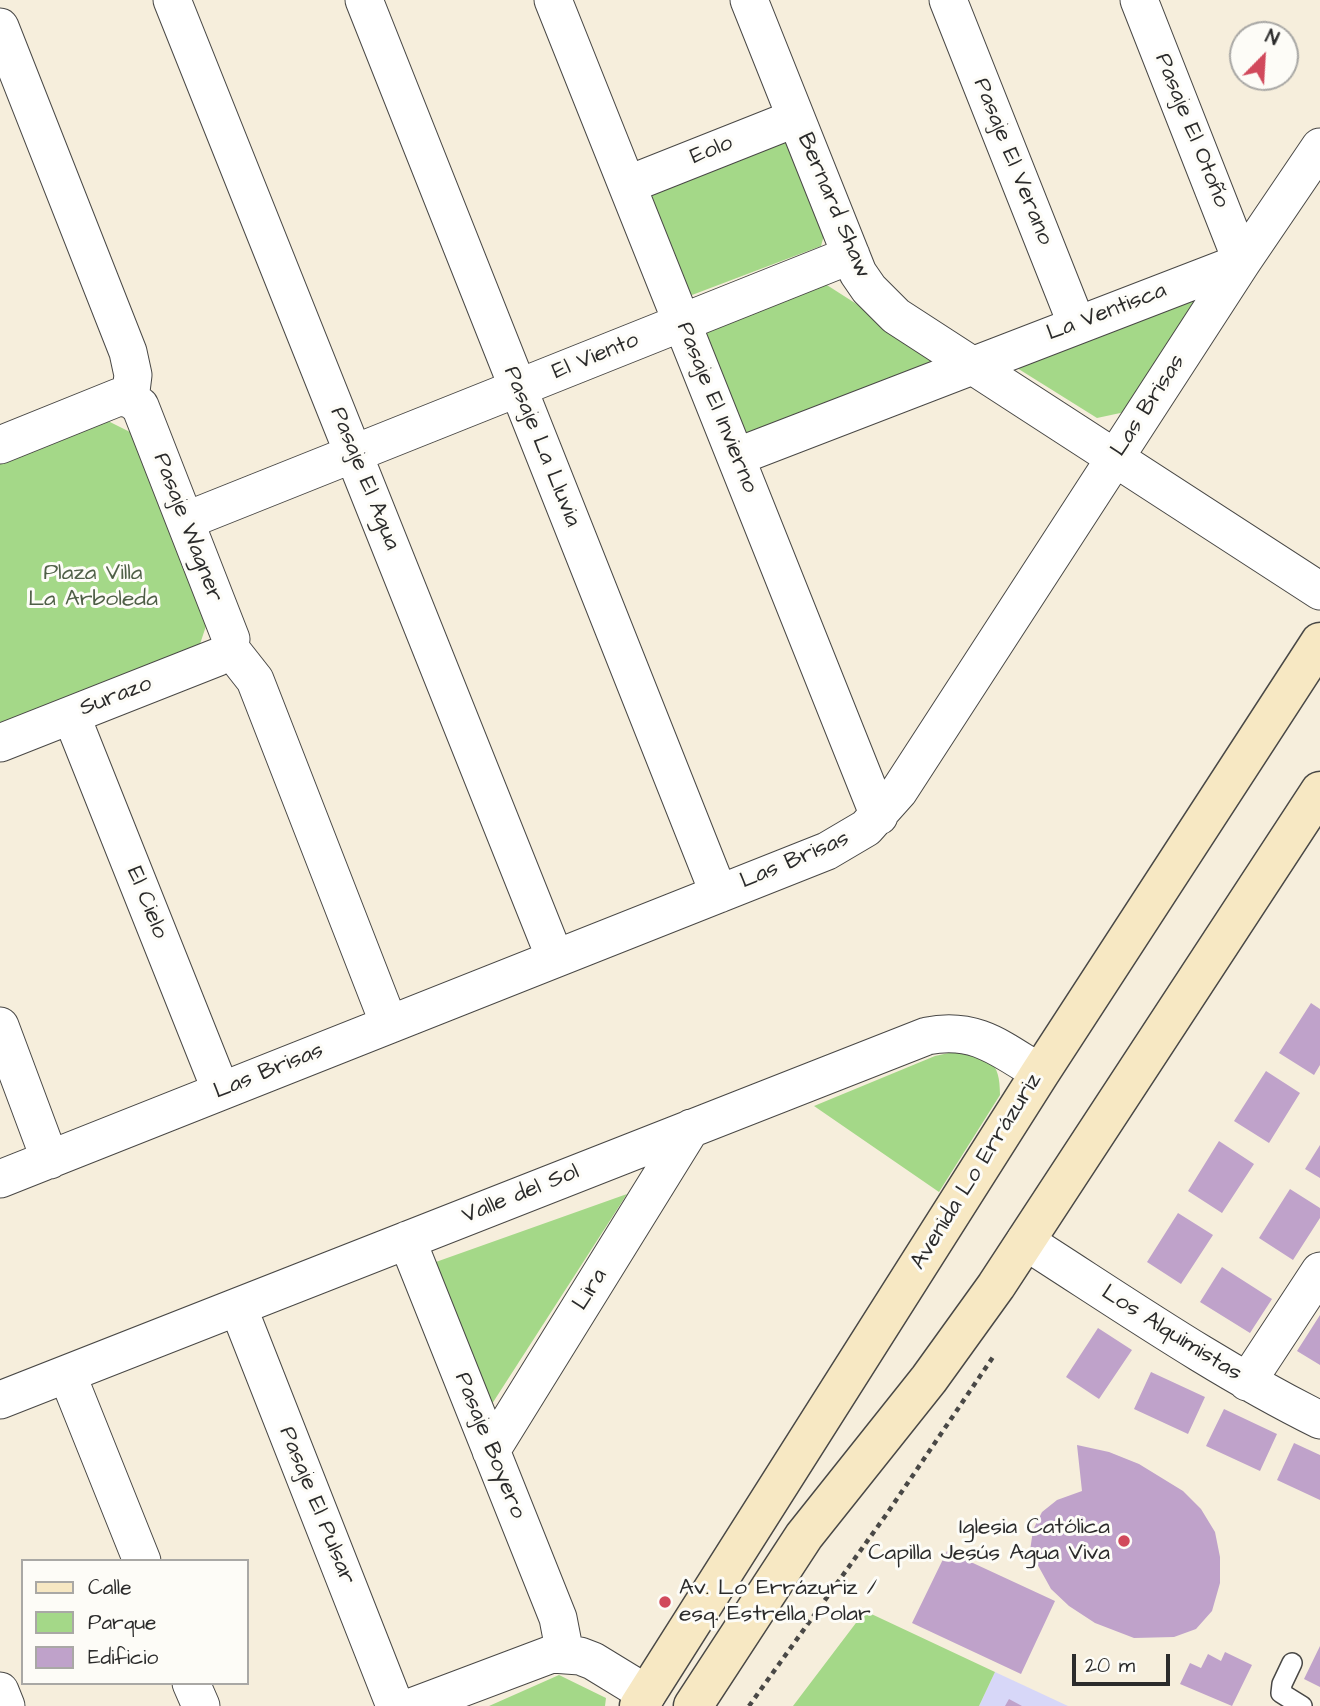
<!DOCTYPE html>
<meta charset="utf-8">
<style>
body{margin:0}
#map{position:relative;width:1320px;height:1706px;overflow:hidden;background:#f6eedc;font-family:"Architects Daughter",sans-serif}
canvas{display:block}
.legend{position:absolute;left:21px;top:1559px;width:228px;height:126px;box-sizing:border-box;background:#fdfcf7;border:2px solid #a9a8a5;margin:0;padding:9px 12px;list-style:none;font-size:21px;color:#2b2b2b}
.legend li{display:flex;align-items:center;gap:14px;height:35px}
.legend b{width:35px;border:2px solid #a9a8a5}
.north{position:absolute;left:1229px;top:21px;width:70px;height:70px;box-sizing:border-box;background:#fdfcf7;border:2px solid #a9a8a5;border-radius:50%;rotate:24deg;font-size:19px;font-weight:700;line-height:28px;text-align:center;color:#2b2b2b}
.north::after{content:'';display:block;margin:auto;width:24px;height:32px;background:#d1495b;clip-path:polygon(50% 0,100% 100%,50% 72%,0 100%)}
.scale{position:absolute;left:1072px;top:1654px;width:98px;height:32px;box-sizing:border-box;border:4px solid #2b2b2b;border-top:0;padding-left:9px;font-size:21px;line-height:24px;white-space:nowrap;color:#2b2b2b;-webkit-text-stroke:5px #fdfcf7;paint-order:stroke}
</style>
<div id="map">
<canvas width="1320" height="1706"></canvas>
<ul class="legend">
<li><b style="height:9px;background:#f7e8c3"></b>Calle</li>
<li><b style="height:19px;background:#a4d888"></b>Parque</li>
<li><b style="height:19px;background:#bfa2ca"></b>Edificio</li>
</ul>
<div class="north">N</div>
<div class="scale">20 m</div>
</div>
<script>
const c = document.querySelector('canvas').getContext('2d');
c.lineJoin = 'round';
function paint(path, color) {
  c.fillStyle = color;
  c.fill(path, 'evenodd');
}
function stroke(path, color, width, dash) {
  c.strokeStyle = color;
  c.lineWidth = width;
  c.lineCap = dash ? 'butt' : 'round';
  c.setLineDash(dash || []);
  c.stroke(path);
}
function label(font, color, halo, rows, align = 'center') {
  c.font = font + ' "Architects Daughter",sans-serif';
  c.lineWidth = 6;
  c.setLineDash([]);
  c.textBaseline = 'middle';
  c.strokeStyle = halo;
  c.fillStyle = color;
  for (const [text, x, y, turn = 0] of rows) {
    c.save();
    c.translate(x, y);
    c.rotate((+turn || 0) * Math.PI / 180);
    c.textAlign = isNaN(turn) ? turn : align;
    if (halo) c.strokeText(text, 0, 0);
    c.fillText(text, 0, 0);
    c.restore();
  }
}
paint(new Path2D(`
 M995,1672L1068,1706H979Z`), '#d7d7f8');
paint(new Path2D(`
 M779,134L790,141L826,228L821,246L692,295L678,286L646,209L648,187Z
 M819,280L944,360L736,441L696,328Z
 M1199,293L1125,412L1097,418L1009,363Z
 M108,421L130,432L208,620L200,644L0,727V463Z
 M958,1051C990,1057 1000,1061 1000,1095L939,1192L814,1106L935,1056Z
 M627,1194L490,1407L433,1263Z
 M865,1611L995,1672L979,1706H793Z
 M559,1675L606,1698L605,1706H489Z`), '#a4d888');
paint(new Path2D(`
 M1311,1003L1320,1009V1065L1314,1075L1279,1053Z
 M1266,1071L1300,1093L1269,1143L1234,1121Z
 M1219,1141L1254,1164L1222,1213L1188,1191Z
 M1320,1145V1178L1305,1169Z
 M1290,1189L1320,1208V1218L1293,1260L1259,1238Z
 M1178,1213L1213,1235L1181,1284L1147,1262Z
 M1222,1267L1272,1299L1250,1333L1200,1302Z
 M1320,1315V1365L1297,1351Z
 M1098,1328L1132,1350L1099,1399L1066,1377Z
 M1151,1372L1205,1397L1188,1434L1134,1409Z
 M1224,1409L1277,1434L1260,1471L1206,1446Z
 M1294,1443L1320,1455V1500L1277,1480Z
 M1077,1445L1109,1452L1139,1464L1183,1491L1201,1509L1215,1532L1220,1557V1583L1212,1611L1196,1629L1174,1637L1134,1638L1095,1623L1069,1606L1051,1589L1030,1551L1033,1530L1042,1512L1057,1500L1082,1491Z
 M947,1551L1055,1601L1021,1674L912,1623Z
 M1320,1646V1687L1304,1679Z
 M1225,1652L1252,1665L1232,1706L1180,1684L1190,1663L1201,1668L1208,1654L1221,1661Z
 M1009,1699L1022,1706H1005Z`), '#bfa2ca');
const service = new Path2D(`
 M1292,1663L1282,1684L1281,1693L1302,1706`);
const minor = new Path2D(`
 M172,0L555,958
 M364,0L719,894
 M553,0L879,816
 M749,0L858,273L869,289L896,316L1320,591
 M948,0L1077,325
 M0,27L128,352L133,375L130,399
 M627,185L796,118
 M130,399L140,406L231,639L229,647L255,680L389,1024
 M0,445L119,397L130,399
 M736,457L1242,262L1139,0
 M185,521L851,255
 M71,715L221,1091
 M0,743L218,657L225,653L229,647
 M0,1026L50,1160
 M0,1179L827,851L866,828L899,791L1242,262L1320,147
 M407,1240L558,1618L565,1654
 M1025,1241C1122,1303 1217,1369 1320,1420
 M238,1307L395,1706
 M67,1374L142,1561
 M1247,1382L1320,1271
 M0,1400L927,1036C975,1026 1001,1049 1040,1073
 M491,1451L691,1128
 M191,1683L201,1706
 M0,1691L6,1706
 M414,1706L552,1654L580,1656L593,1661L647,1694`);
const secondary = new Path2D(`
 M639,1706L1040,1073L1320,642
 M693,1706L804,1536L929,1379L996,1286L1320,791`);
stroke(service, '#494846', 22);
stroke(minor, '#494846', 39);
stroke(secondary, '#494846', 41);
stroke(new Path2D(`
 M749,1706L886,1515L993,1357`), '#494846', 4.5, [5, 5]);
stroke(service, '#fff', 19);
stroke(minor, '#fff', 37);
stroke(secondary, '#f7e8c3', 38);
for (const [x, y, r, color] of [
 [1124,1541,7,"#d1495b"],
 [665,1602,7,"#d1495b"]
]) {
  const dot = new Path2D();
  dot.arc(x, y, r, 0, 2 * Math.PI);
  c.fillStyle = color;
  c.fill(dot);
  stroke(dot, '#fdfcf7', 2.5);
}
label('23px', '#2b2b2b', '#fdfcf7', [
 ["Pasaje El Otoño",1191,131,68],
 ["Eolo",712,151,-22],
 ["Pasaje El Verano",1012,162,68],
 ["Bernard Shaw",833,206,67],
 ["La Ventisca",1107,313,-21],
 ["El Viento",596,357,-22],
 ["Las Brisas",1149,406,-57],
 ["Pasaje El Invierno",716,408,68],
 ["Pasaje La Lluvia",541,447,68],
 ["Pasaje El Agua",364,479,68],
 ["Pasaje Wagner",187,528,69],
 ["Surazo",116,697,-21],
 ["Las Brisas",795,861,-23],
 ["El Cielo",146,903,68],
 ["Las Brisas",269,1072,-22],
 ["Avenida Lo Errázuriz",977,1172,-58],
 ["Valle del Sol",521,1195,-22],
 ["Lira",591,1290,-58],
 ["Los Alquimistas",1171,1334,32],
 ["Pasaje Boyero",489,1446,68],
 ["Pasaje El Pulsar",316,1506,68]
]);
label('23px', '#4f5f47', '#fdfcf7', [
 ["Plaza Villa",93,574],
 ["La Arboleda",93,600]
]);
label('23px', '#2b2b2b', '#fdfcf7', [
 ["Iglesia Católica",1110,1528],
 ["Capilla Jesús Agua Viva",1110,1554],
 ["Av. Lo Errázuriz /",679,1589,"left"],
 ["esq. Estrella Polar",679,1615,"left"]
], 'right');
</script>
